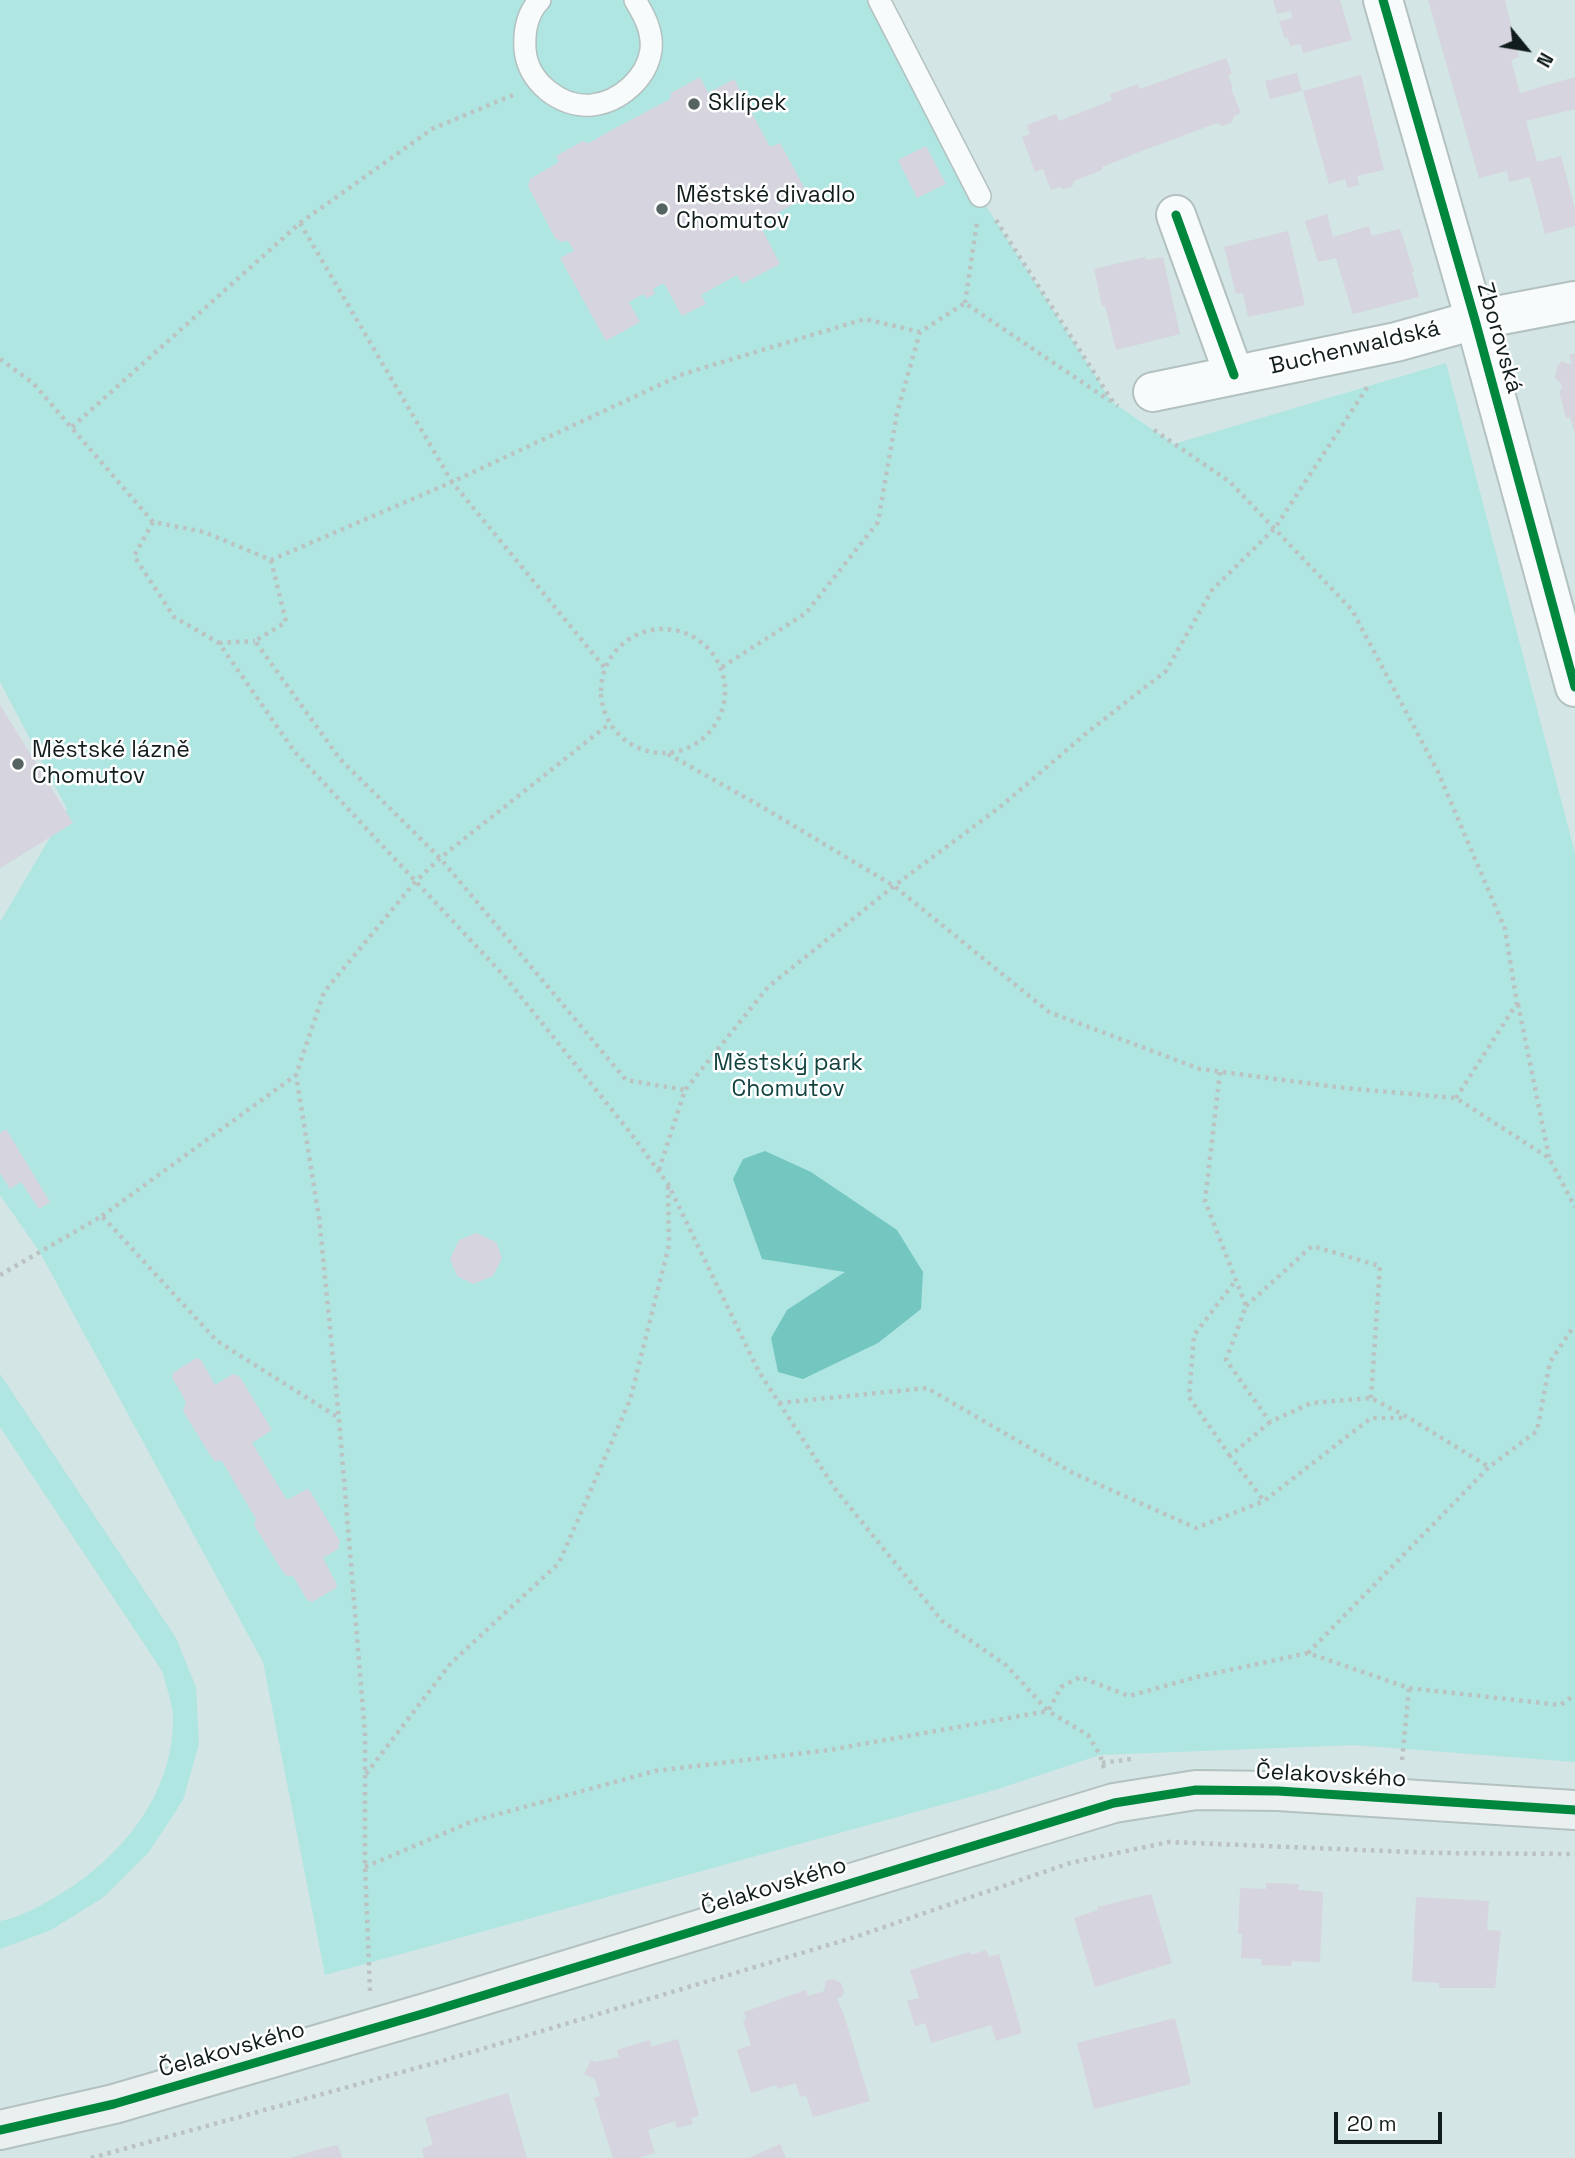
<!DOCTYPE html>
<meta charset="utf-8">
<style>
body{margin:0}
#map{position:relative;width:1575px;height:2158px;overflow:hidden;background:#d3e5e4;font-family:"Space Grotesk",sans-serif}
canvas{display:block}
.north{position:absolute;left:1491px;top:14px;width:70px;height:70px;-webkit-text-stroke:5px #fff;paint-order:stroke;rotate:120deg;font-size:19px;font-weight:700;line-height:28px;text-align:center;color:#111d1c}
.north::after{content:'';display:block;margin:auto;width:24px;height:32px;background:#111d1c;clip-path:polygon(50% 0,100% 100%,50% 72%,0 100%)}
.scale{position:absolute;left:1334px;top:2112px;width:108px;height:32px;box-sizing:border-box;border:4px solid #111d1c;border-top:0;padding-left:9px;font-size:21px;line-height:24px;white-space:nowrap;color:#111d1c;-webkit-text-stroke:5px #fff;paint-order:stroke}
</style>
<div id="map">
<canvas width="1575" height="2158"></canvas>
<div class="north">N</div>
<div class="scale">20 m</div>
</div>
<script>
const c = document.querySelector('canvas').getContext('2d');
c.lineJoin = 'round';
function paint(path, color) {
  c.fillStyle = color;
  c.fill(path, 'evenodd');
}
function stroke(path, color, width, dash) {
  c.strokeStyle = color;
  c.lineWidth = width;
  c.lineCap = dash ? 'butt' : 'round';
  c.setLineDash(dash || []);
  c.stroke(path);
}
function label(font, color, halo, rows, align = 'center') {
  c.font = font + ' "Space Grotesk",sans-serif';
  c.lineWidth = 5;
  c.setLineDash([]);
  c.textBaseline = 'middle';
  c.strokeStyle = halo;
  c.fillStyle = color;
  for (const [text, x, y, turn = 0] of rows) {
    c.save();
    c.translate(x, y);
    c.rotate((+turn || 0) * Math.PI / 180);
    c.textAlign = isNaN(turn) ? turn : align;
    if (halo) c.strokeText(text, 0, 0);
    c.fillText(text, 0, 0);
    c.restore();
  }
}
paint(new Path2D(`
 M0,0H879L980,197L1112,402L1174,444L1446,363L1575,853V1762L1354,1745L1100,1755L995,1790L325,1975L263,1662L39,1251L0,1195V922L67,809L0,682Z
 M0,1374L176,1638L196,1687L199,1744L183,1800L149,1852L104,1897L51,1930L0,1949V1921C18,1918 38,1907 54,1898C119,1860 173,1797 173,1719C173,1704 166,1686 162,1671L0,1427Z`), '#afe6e2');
paint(new Path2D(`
 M765,1151L811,1172L897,1230L923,1272L921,1309L878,1343L803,1379L778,1372L771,1338L787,1310L845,1272L762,1259L733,1179L743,1159Z`), '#74c6c1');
paint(new Path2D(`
 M1273,0H1340L1352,40L1303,53L1300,44L1290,46L1288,37L1285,39L1279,21L1292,18L1291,11L1277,14Z
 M1428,0H1505L1519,57L1511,60L1520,93L1575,77V109L1526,121L1537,162L1561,156L1575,209V226L1545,234L1530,177L1509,182L1507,171L1479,178Z
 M1226,58L1232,73L1228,75L1233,88L1231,89L1241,113L1234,116L1232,122L1223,126L1217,123L1147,149L1102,167V170L1074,181L1072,187L1064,189L1059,187L1051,190L1043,169L1035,172L1022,137L1030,134L1027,125L1056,114L1059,121L1112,100L1110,94L1138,84L1140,89Z
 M1297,73L1302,91L1270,99L1265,81Z
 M1361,75L1384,170L1357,176L1359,185L1348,188L1345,179L1329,184L1303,91Z
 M700,77L708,93L734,79L770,147L780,143L809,196L759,223L780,264L742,284L737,275L701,295L706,304L682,316L664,283L653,289L655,294L647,298L643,294L629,302L640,322L606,341L560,258L574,251L568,241L561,242L555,238L528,186L530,179L559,162L556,156L583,141L589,143L608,132L670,99L671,93Z
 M926,146L946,184L917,198L898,160Z
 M1327,214L1333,237L1369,226L1372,236L1400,229L1414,272H1412L1419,297L1353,314L1336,258L1318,262L1305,221Z
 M1288,231L1305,305L1248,317L1243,293L1236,294L1224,247Z
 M1145,257L1146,260L1163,257L1180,334L1116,350L1105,305L1102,306L1094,269Z
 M1575,353V431H1574L1570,417L1566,418L1559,391L1562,389L1561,383L1555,378L1557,367L1562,361L1568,364L1572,363L1569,355Z
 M0,705L73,823L0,868Z
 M6,1129L50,1202L39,1209L21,1182L10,1189L0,1173V1133Z
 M476,1233L496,1242L502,1258L493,1276L473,1284L457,1276L450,1259L459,1240Z
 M196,1358L201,1360L215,1385L233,1374L240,1377L272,1430L252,1443L287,1500L307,1489L310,1491L340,1541L338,1549L323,1558L337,1585L336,1588L312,1602L307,1600L293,1576H287L283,1572L254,1525L256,1519L222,1461H214L183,1411L186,1402L172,1377L173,1373Z
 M1266,1883L1299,1884L1298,1890L1323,1892L1320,1962L1292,1961L1291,1966L1261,1965L1262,1959L1241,1958L1242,1934H1238L1240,1888L1266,1889Z
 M1151,1894L1172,1963L1095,1987L1074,1918L1098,1910L1097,1907Z
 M1416,1897L1489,1901L1487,1930L1501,1931L1495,1988H1439V1983L1412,1981Z
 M986,1950L989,1957L999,1954L1022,2033L996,2041L991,2025L931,2043L925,2023L915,2026L907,2001L919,1998L910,1970L970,1952L971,1955Z
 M833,1979L841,1983L844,1991L842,1997L837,1998L845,2018L870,2101L813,2117L806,2095L800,2097L796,2083L777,2089L776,2085L751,2093L737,2050L751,2045L743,2021L746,2020L744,2012L806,1990L808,1996L824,1991L826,1981Z
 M1175,2018L1191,2084L1094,2109L1077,2043Z
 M678,2039L699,2116L691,2118L693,2124L677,2128L675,2121L648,2130L655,2153L639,2158H613L594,2098L600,2096L595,2079L584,2074L591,2060L596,2062L619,2057L617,2050L650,2040L651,2047Z
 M508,2093L527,2158H424L422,2149L433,2144L425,2118Z
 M780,2144L786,2158H749Z
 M338,2145L342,2158H291L316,2150Z`), '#d6d4de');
const lane = new Path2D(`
 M540,0C527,13 524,32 525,49C527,81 560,108 592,105C620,102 647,78 651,50C653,31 644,15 635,0
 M879,0L980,196`);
const street = new Path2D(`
 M1383,0L1475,320L1575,687
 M1176,215L1234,375
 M1153,392L1396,342L1475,320L1575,301`);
const secondary = new Path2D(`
 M0,2130L114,2104L429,2012L1114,1803L1196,1790L1278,1791L1575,1810`);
stroke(lane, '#b3c1c0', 24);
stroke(street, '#b3c1c0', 42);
stroke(secondary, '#b3c1c0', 42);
stroke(new Path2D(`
 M996,220L1113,402L1118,406
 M300,223L432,129L513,95
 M965,303L977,222
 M0,359L33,383L153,522
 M72,427L300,223L452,482L683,374L865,319L920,332
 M1154,430L1230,482L1352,610L1438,772L1505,929L1517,1003L1456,1098
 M271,560L286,622L255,641L340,759L440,858L626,1080L685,1090
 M601 691a62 62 0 1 1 124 0a62 62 0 1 1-124 0Z
 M219,643L255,641
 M604,667L452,482L271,560L204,532L153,522L134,556L174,617L219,643L294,751L505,977L629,1131L668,1184L759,1372L836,1490L942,1621L1006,1665L1048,1711L1088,1735L1100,1755L1104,1768
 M722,667L806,613L878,522L897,413L920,332L965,303L1110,401
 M668,754L764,808L894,886L1049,1012L1200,1069L1344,1088L1456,1098L1549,1158L1575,1207
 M1518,1004L1549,1157
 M1220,1072L1205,1201L1246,1306L1226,1360L1270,1422L1311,1403L1371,1398L1409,1418L1489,1467
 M659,1170L685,1090L768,987L894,886L1000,807L1089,731L1166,671L1212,590L1275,528L1368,386
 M102,1216L296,1075
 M0,1275L102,1216L217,1341L339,1418
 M1246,1306L1312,1246L1380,1266L1371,1398
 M779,1403L927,1388L1073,1473L1196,1528L1264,1501
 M1270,1422L1230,1456L1264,1501L1371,1418H1406
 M1230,1456L1189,1397L1194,1335L1236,1280
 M1308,1653L1489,1467L1537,1431L1550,1362L1572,1329L1575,1328
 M1402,1760L1409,1688
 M1102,1763L1131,1759
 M366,1774L451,1663L559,1563L630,1400L669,1245L668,1185
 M365,1867L473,1821L655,1771L829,1750L1048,1711L1061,1687L1080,1677L1129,1696L1197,1677L1308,1653L1409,1688L1560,1705L1575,1695
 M370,1991L365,1867V1734L339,1419L319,1217L296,1075L324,992L415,882L440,858L609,724
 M91,2158L442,2061L855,1937L1070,1863L1169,1842L1435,1853L1575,1854`), '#bbc3c2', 4.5, [3.5, 5]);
stroke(lane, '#f8fbfb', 21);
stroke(street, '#f8fbfb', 38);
stroke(secondary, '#eaefef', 38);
stroke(new Path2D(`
 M1383,0L1475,320L1575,687
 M1176,215L1234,375
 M0,2130L114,2104L429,2012L1114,1803L1196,1790L1278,1791L1575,1810`), '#00873e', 9);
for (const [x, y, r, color] of [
 [694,104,7,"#556362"],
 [662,209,7,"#556362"],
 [18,764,7,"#556362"]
]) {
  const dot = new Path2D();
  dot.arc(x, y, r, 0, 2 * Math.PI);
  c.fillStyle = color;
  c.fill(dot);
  stroke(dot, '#fff', 2.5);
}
label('23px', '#111d1c', '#fff', [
 ["Sklípek",708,104],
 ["Městské divadlo",676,196],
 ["Chomutov",676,222],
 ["Městské lázně",32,751],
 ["Chomutov",32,777]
], 'left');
label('23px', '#111d1c', '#fff', [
 ["Zborovská",1499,338,74],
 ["Buchenwaldská",1355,348,-13],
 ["Čelakovského",1331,1776,3],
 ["Čelakovského",774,1887,-17],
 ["Čelakovského",232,2050,-16]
]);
label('23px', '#124340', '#fff', [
 ["Městský park",788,1064],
 ["Chomutov",788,1090]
]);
</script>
